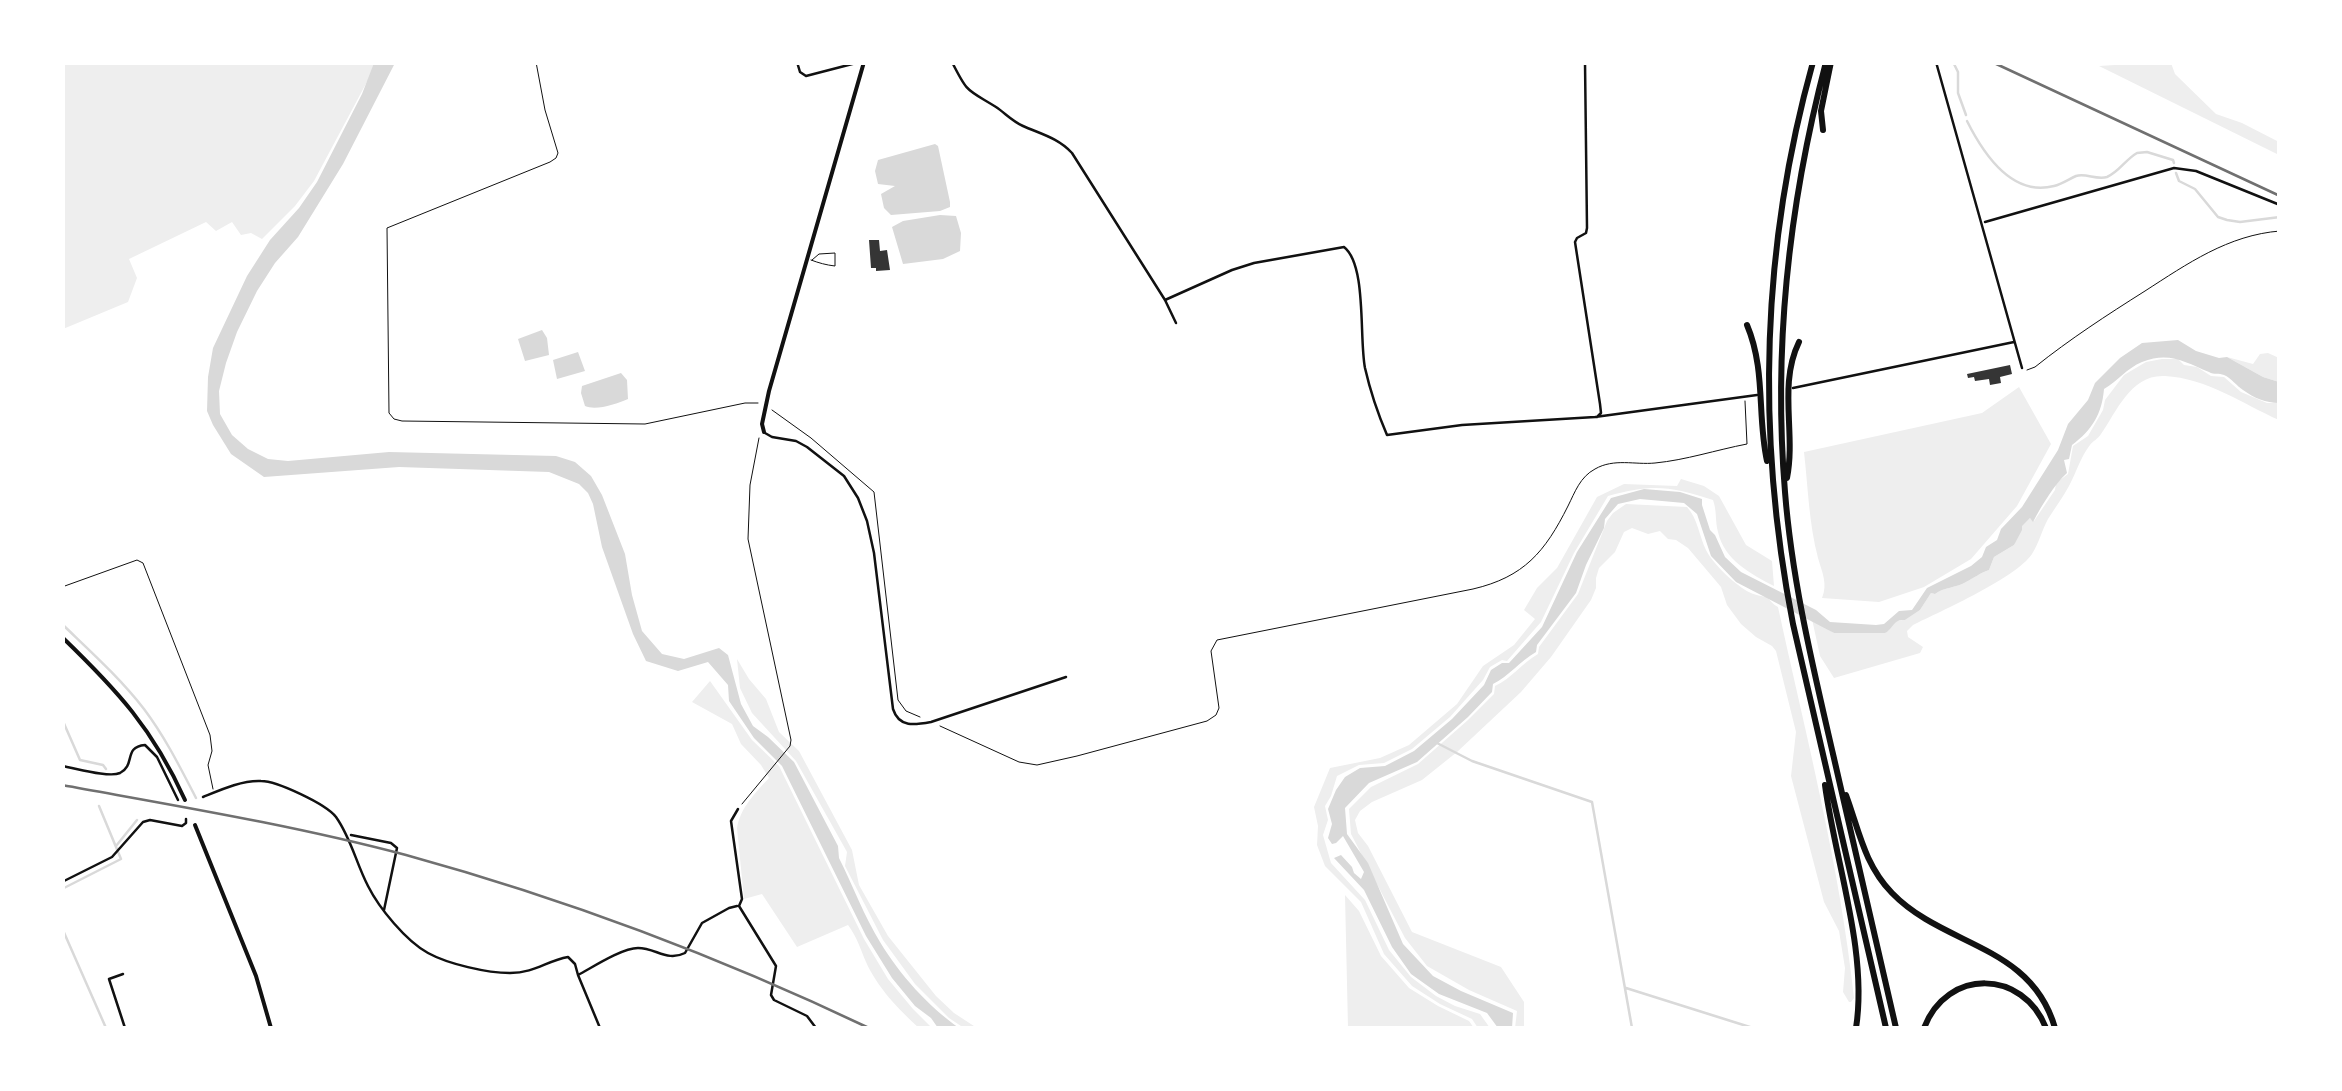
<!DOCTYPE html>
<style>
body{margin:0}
#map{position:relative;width:2342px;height:1091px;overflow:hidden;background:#fff;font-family:Montserrat,sans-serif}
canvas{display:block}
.frame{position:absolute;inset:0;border:65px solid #fff;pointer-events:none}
</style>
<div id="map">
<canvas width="2342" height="1091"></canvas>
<div class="frame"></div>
</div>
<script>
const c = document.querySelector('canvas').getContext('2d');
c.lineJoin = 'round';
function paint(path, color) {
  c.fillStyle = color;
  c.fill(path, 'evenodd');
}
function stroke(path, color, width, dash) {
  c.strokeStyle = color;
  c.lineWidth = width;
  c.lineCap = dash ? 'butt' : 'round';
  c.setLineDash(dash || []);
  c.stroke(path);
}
paint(new Path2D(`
 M63,63H377L314,181L295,206L262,239L251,233L241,235L232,222L216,231L206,222L129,259L137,278L128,302L63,329Z
 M2146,63H2171L2175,74L2216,114L2242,123L2279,142V155L2099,66Z
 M2268,353L2279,358V382L2263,377L2227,357L2253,364L2260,354Z
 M2162,359H2178L2184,365L2197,367L2211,376L2224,377L2241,392L2267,403H2279V420C2243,404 2206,378 2165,376C2131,374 2117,411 2101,434C2098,439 2093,441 2090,445C2081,456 2076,473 2069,486C2063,497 2055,508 2048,519C2042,530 2039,543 2032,554C2016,578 1941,611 1913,625L1907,631L1908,637L1923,647L1920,653L1834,678L1820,656L1812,619L1834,633H1885C1891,626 1895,619 1905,620L1920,610L1931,593L1935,594C1944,587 1956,588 1966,582C1974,578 1980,573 1989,570L1994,557L2014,545L2021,526L2030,518L2034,521L2055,490L2056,483L2068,474L2073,446L2088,436L2103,410L2105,400L2124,375L2146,362Z
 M2019,387L2051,444L2017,506L1971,559L1924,587L1879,602L1822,598C1828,584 1822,572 1818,558C1809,524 1808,487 1804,452L1982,413Z
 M1681,479L1704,486L1719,496L1746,545L1772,561L1774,586C1751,574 1724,560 1718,532C1715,521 1717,511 1713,500C1669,486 1653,484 1608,496L1574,553L1541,622L1507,661L1502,660L1490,667L1483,680L1450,717L1412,749L1384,763L1359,765L1337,776L1331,796L1325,806L1328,820L1323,835L1331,863L1365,900L1389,950L1411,977L1436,996L1455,1006L1480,1014L1490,1028H1478L1472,1019L1440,1004L1412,986L1384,954L1361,902L1325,866L1317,845L1318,826L1314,807L1330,768L1380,758L1409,745L1457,704L1483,666L1514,645L1535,619L1524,610L1537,588L1557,568L1597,497L1624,484L1677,486Z
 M1626,504L1687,507C1698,519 1699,536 1706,550C1712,563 1737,587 1751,593C1752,594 1765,597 1766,597C1771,600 1773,605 1778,607C1806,736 1840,866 1854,998L1851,1002H1849L1843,992L1845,968L1839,931L1824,902L1791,776L1796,732L1776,651L1772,646L1756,637L1741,624L1727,605L1721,587L1688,548L1676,540L1668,539L1660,531L1648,534L1632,528L1624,532L1615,552L1599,568L1596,578V588L1591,600L1551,657L1521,692L1457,752L1422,780L1372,802L1360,811L1355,820L1358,833L1368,846L1412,932L1501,967L1524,1002V1028H1515L1517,1011L1469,990L1427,966L1405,938L1351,834L1349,809L1371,787L1418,764L1468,720L1494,694L1495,686C1512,678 1522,663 1538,654L1539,647L1578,594L1607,521L1613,513Z
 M737,659L749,679L766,699L779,732L799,751L852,850L859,885L888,936L936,996L954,1013L977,1028H964L949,1018L915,984L883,940L845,866L847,852L796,761L752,713L740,688Z
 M710,681L752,740L779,766L864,939L888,979L913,1009L932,1028H919C899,1010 877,987 866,962C860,948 857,937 848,925L797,947L762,894L744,899L737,828C740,808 756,792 769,778L761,765L741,744L732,724L692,702Z
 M1345,895L1359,911L1381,956L1409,988L1438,1006L1469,1021L1474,1028H1348Z`), '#eee');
paint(new Path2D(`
 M374,63H395L343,164L298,237L275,263L257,291L237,332L226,363L219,391L220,414L232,435L248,449L268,459L288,461L389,452L556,456L575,462L591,476L602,495L625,554L632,595L642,631L662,654L684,659L719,648L728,655L741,704L753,726L768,737L794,762L838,846L839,858C853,886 864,916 880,942C900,975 928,1006 959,1028H938L931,1018L915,1006L892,978L866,936L782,766L754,738L729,701L728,685L708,662L678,671L646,661L633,634L602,547L593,504L588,493L579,484L549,472L399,467L264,477L231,454L213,425L207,411L208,377L213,348L247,276L270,240L299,208L317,182L362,94Z
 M935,144L938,146L950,202V207L940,211L891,215L884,208L881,194L895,186L878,184L875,171L878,160Z
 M940,215L956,216L961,233L960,251L943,259L903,264L892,227L903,221Z
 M542,330L547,338L549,355L525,361L518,339Z
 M2178,340L2196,351L2219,358L2227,357L2263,377L2279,382V403C2266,403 2254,398 2243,390C2237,386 2231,378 2224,375C2219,373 2214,375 2209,372C2185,362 2169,351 2142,362C2127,368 2118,381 2104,389C2102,414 2092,430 2072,445L2069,459L2064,460L2067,473C2054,485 2042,505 2033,522L2030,518L2022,526V530L2014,545L1994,557L1989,570C1980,573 1974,578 1966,582C1956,588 1944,587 1935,594L1931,593L1920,610L1905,620C1893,619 1894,628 1885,633H1834L1736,582L1711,556L1697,514L1684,503L1640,499L1618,504L1605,519L1604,528L1586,565L1576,593L1537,645L1536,652C1520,661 1509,676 1493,684L1492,692L1468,717L1417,762L1369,783L1345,808L1347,834L1368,863L1403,944L1433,976L1461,991L1513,1013L1512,1028H1498L1487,1013L1439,994L1411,974L1392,947L1364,890L1334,858L1341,855L1352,867L1354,873L1361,879L1364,872L1343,836L1336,843L1332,844L1328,838L1332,824L1328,809L1336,790L1345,777L1360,768L1385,766L1414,751L1452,719L1484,685L1491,670L1502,663H1509L1542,627L1577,552L1611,498L1644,489L1680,492L1702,499V505L1710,530L1715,535L1725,557L1741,572L1816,610L1830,622L1876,625L1884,624L1899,611L1912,610L1927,588L1971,566L1982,557L1986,547L1997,540L2001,529L2022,507L2058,450L2068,424L2088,400L2095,383L2120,358L2142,343Z
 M578,352L585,371L557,379L553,360Z
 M621,373L627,380L628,399C616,404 596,411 585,406L581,393L582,386Z`), '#d9d9d9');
stroke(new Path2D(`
 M1953,62L1958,72V93L1966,115
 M1967,121C1983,153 2012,197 2054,186C2062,184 2069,179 2076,176C2086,173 2096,180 2107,177C2119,172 2126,159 2137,153L2147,152L2173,160L2174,163
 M2176,173L2179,181L2195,189L2218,217L2227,220L2240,222L2280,217
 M62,624C90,651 120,678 144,709C165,737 180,767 196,798
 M62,719L80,760L103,765L106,769
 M1435,742L1472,761L1592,802L1632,1028
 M116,846L137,820
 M62,889L121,859L99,806
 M62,928L106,1028
 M1626,988L1753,1028`), '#d9d9d9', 2.5);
paint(new Path2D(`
 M869,240H879L880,251L887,250L890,270L876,271V268H871Z
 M2010,365L2012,374L2000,377L2001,383L1990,385L1989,379L1975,381L1974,377L1968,378L1967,374Z`), '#353535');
stroke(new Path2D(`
 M536,62L545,110L558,153L556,158L550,162L387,228L389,413L394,419L402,421L645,424L745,403H758
 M2027,370L2035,367C2070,339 2107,315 2145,291C2187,264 2228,235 2280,231
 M772,410L811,438L874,492L898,700L906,711L920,717
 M940,726L1019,762L1037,765L1077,756L1207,721L1216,715L1219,708L1211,651L1217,640L1473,589C1524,577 1545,552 1568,506C1575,492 1580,477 1595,469C1614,458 1635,465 1655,463C1686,460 1716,450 1747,444L1745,401
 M742,804L790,746L791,740L748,539L750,485L759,438`), '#111', 1);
stroke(new Path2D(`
 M811,260C819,263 826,265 835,266V253L819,254L812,260
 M62,587L137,560L143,563L210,735L212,751L208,765L213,789`), '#111', 1);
stroke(new Path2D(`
 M797,62L800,72L806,76L860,62
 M952,62C968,94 967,89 996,107C1005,113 1012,121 1023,126C1041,134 1058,138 1072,153L1165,300L1176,323
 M1585,62L1587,228L1586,233L1577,238L1575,242L1600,404L1601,413L1597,417
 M1936,62L2022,368
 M1985,222L2174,168L2196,171L2280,205
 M1165,300L1232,270L1254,263L1344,247C1367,265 1359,338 1365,368C1370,390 1378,414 1387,435L1462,425L1595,417L1757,395
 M1793,388L2014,342
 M765,433L772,437L796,441L807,447L844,476L858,498L867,521L874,553L893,709C899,728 915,725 931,722L1066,677
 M62,766C75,768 109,778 120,773C136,765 123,747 145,745L157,757L178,800
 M203,797C220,790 242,780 261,781C277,781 326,804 336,817C351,838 356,863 368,886C379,908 406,941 428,953C448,964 487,973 510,973C535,973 546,961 568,957L575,964L578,975
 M738,809L731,821L742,899L739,906L776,966L771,995L774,1000L807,1016L816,1028
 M351,835L391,843L397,848L384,910
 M62,882L112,857L143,822L150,820L182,826L186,823V819
 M123,974L109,979L125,1028
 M600,1028L578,975C593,967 622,948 638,948C656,948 667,962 685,953L702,923L729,908L737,906`), '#111', 2.5);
stroke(new Path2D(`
 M764,432L762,424L769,391L864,62`), '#111', 4);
stroke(new Path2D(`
 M62,637C118,691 153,729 185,800
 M195,825L256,976L271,1028`), '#111', 4);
stroke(new Path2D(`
 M1813,62C1761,248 1756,435 1793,624L1886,1028
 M1826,62C1789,203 1773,347 1785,492C1792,581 1813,667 1833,754C1854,846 1875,937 1896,1028
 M1823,130L1821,111L1831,62
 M1747,325C1766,370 1757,416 1767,461
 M1787,478C1796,433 1778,385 1799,342
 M1825,785C1835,861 1868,952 1856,1028
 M1846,795C1859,830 1864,864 1892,893C1944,947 2031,944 2055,1028
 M1924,1028C1947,968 2023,969 2046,1028`), '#111', 6);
stroke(new Path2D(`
 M1992,62L2280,196
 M62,785C177,806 293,825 406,855C566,899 720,957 869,1028`), '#707070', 2.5);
</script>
